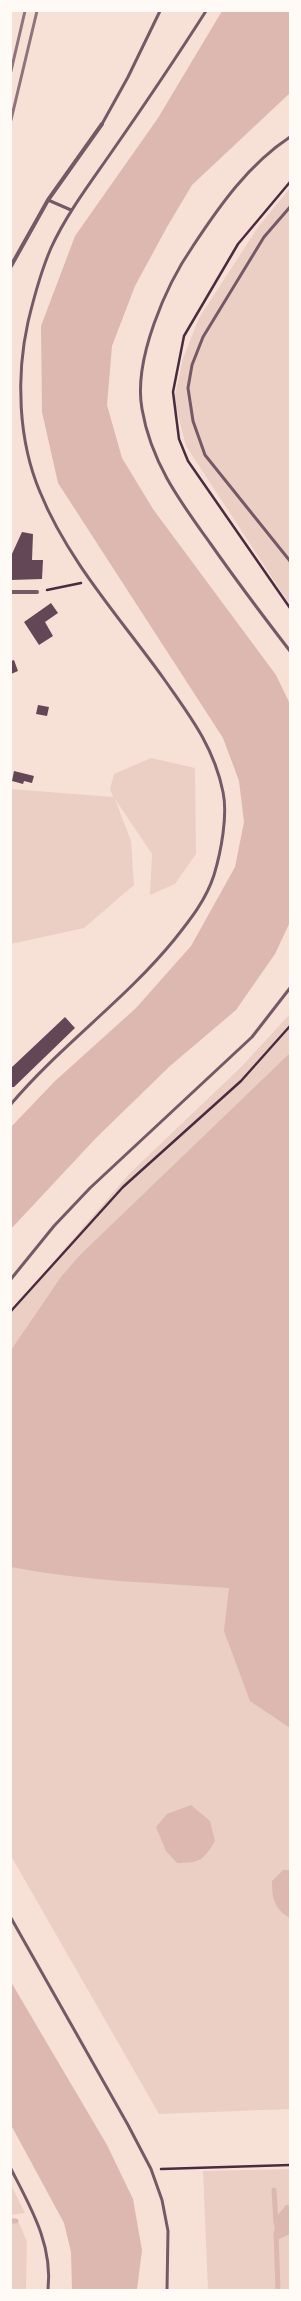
<!DOCTYPE html>
<style>
body{margin:0}
#map{position:relative;width:301px;height:2301px;overflow:hidden;background:#f7e1d7;font-family:"Sofia Sans Condensed",sans-serif}
canvas{display:block}
.frame{position:absolute;inset:0;border:12px solid #fffaf5;pointer-events:none}
</style>
<div id="map">
<canvas width="301" height="2301"></canvas>
<div class="frame"></div>
</div>
<script>
const c = document.querySelector('canvas').getContext('2d');
c.lineJoin = 'round';
function paint(path, color) {
  c.fillStyle = color;
  c.fill(path, 'evenodd');
}
function stroke(path, color, width, dash) {
  c.strokeStyle = color;
  c.lineWidth = width;
  c.lineCap = dash ? 'butt' : 'round';
  c.setLineDash(dash || []);
  c.stroke(path);
}
paint(new Path2D(`
 M290,188V605L186,446L174,400L183,358L199,318L258,227Z
 M151,758L195,768L196,854L175,884L150,895L152,854L115,799L131,841L134,885L84,928L11,944V789L113,797L110,789L114,774Z
 M290,1014V2109L159,2114L11,1856V1311L129,1174L241,1067Z
 M290,2169V2290H208L203,2171Z
 M11,2185L25,2213L11,2215Z
 M11,2223H19L27,2242L26,2290H11Z`), '#ebcfc5');
paint(new Path2D(`
 M222,11H290V93L192,185L167,227L135,286L112,346L107,405L122,458L153,509L276,675L290,704V922L275,954L236,1010L170,1066L96,1138L11,1229V1127L55,1081L136,1008L191,946L235,867L244,822L239,781L223,738L58,483L42,412L41,326L75,236L158,118Z
 M290,1053V1728L250,1701L224,1631L229,1588C156,1583 83,1581 11,1567V1350L61,1277L79,1256Z
 M191,1805L210,1821L215,1841C203,1860 201,1863 177,1863L166,1851L156,1827L167,1814Z
 M283,1870H290V1918C274,1909 272,1898 272,1881Z
 M11,1982L107,2145L133,2199L142,2250L137,2290H72L71,2252L64,2223L11,2125Z
 M286,2205H290V2234L279,2239L275,2237L274,2220Z`), '#dcb8b0');
stroke(new Path2D(`
 M274,2190L276,2223
 M11,2221H16
 M276,2233L278,2290`), '#dcb8b0', 5);
paint(new Path2D(`
 M22,532L33,534L32,560H43L42,579L11,580V556Z
 M51,603L58,613L45,622L53,636L39,645L24,622Z
 M14,660L18,671L11,674V661Z
 M38,705L49,707L47,716L36,714Z
 M14,771L34,776L32,783L24,781L23,784L12,781Z
 M65,1017L75,1028L14,1087H11V1068Z`), '#644757');
stroke(new Path2D(`
 M290,182L238,244L184,336L173,392L179,439L188,461L290,608
 M47,590L81,583
 M11,1311L123,1187L241,1081L290,1026
 M161,2169L290,2165`), '#4a2c40', 2.5);
stroke(new Path2D(`
 M102,124L128,77L160,11
 M290,137C249,164 220,205 193,246C166,285 133,360 142,409C151,462 179,500 210,543C236,580 263,616 290,651
 M48,200L71,210
 M290,207L264,237L203,337L192,365L188,388L193,421L205,455L290,561
 M11,1104C61,1045 125,1000 174,940C190,920 206,900 214,875C221,852 228,815 223,792C214,747 190,716 164,679C121,619 68,561 40,492C18,440 16,376 28,322C34,297 41,271 51,248C67,213 91,182 113,150C145,104 176,58 206,11
 M11,1279L54,1226L90,1188L252,1037L290,988
 M11,1918L128,2125L151,2169L162,2200L168,2231L167,2290
 M11,2169C31,2208 53,2245 48,2290`), '#755966', 3);
stroke(new Path2D(`
 M11,266L48,200L102,124
 M11,592H37`), '#755966', 4);
stroke(new Path2D(`
 M11,71L25,11
 M11,120L37,11`), '#8f747c', 3);
</script>
